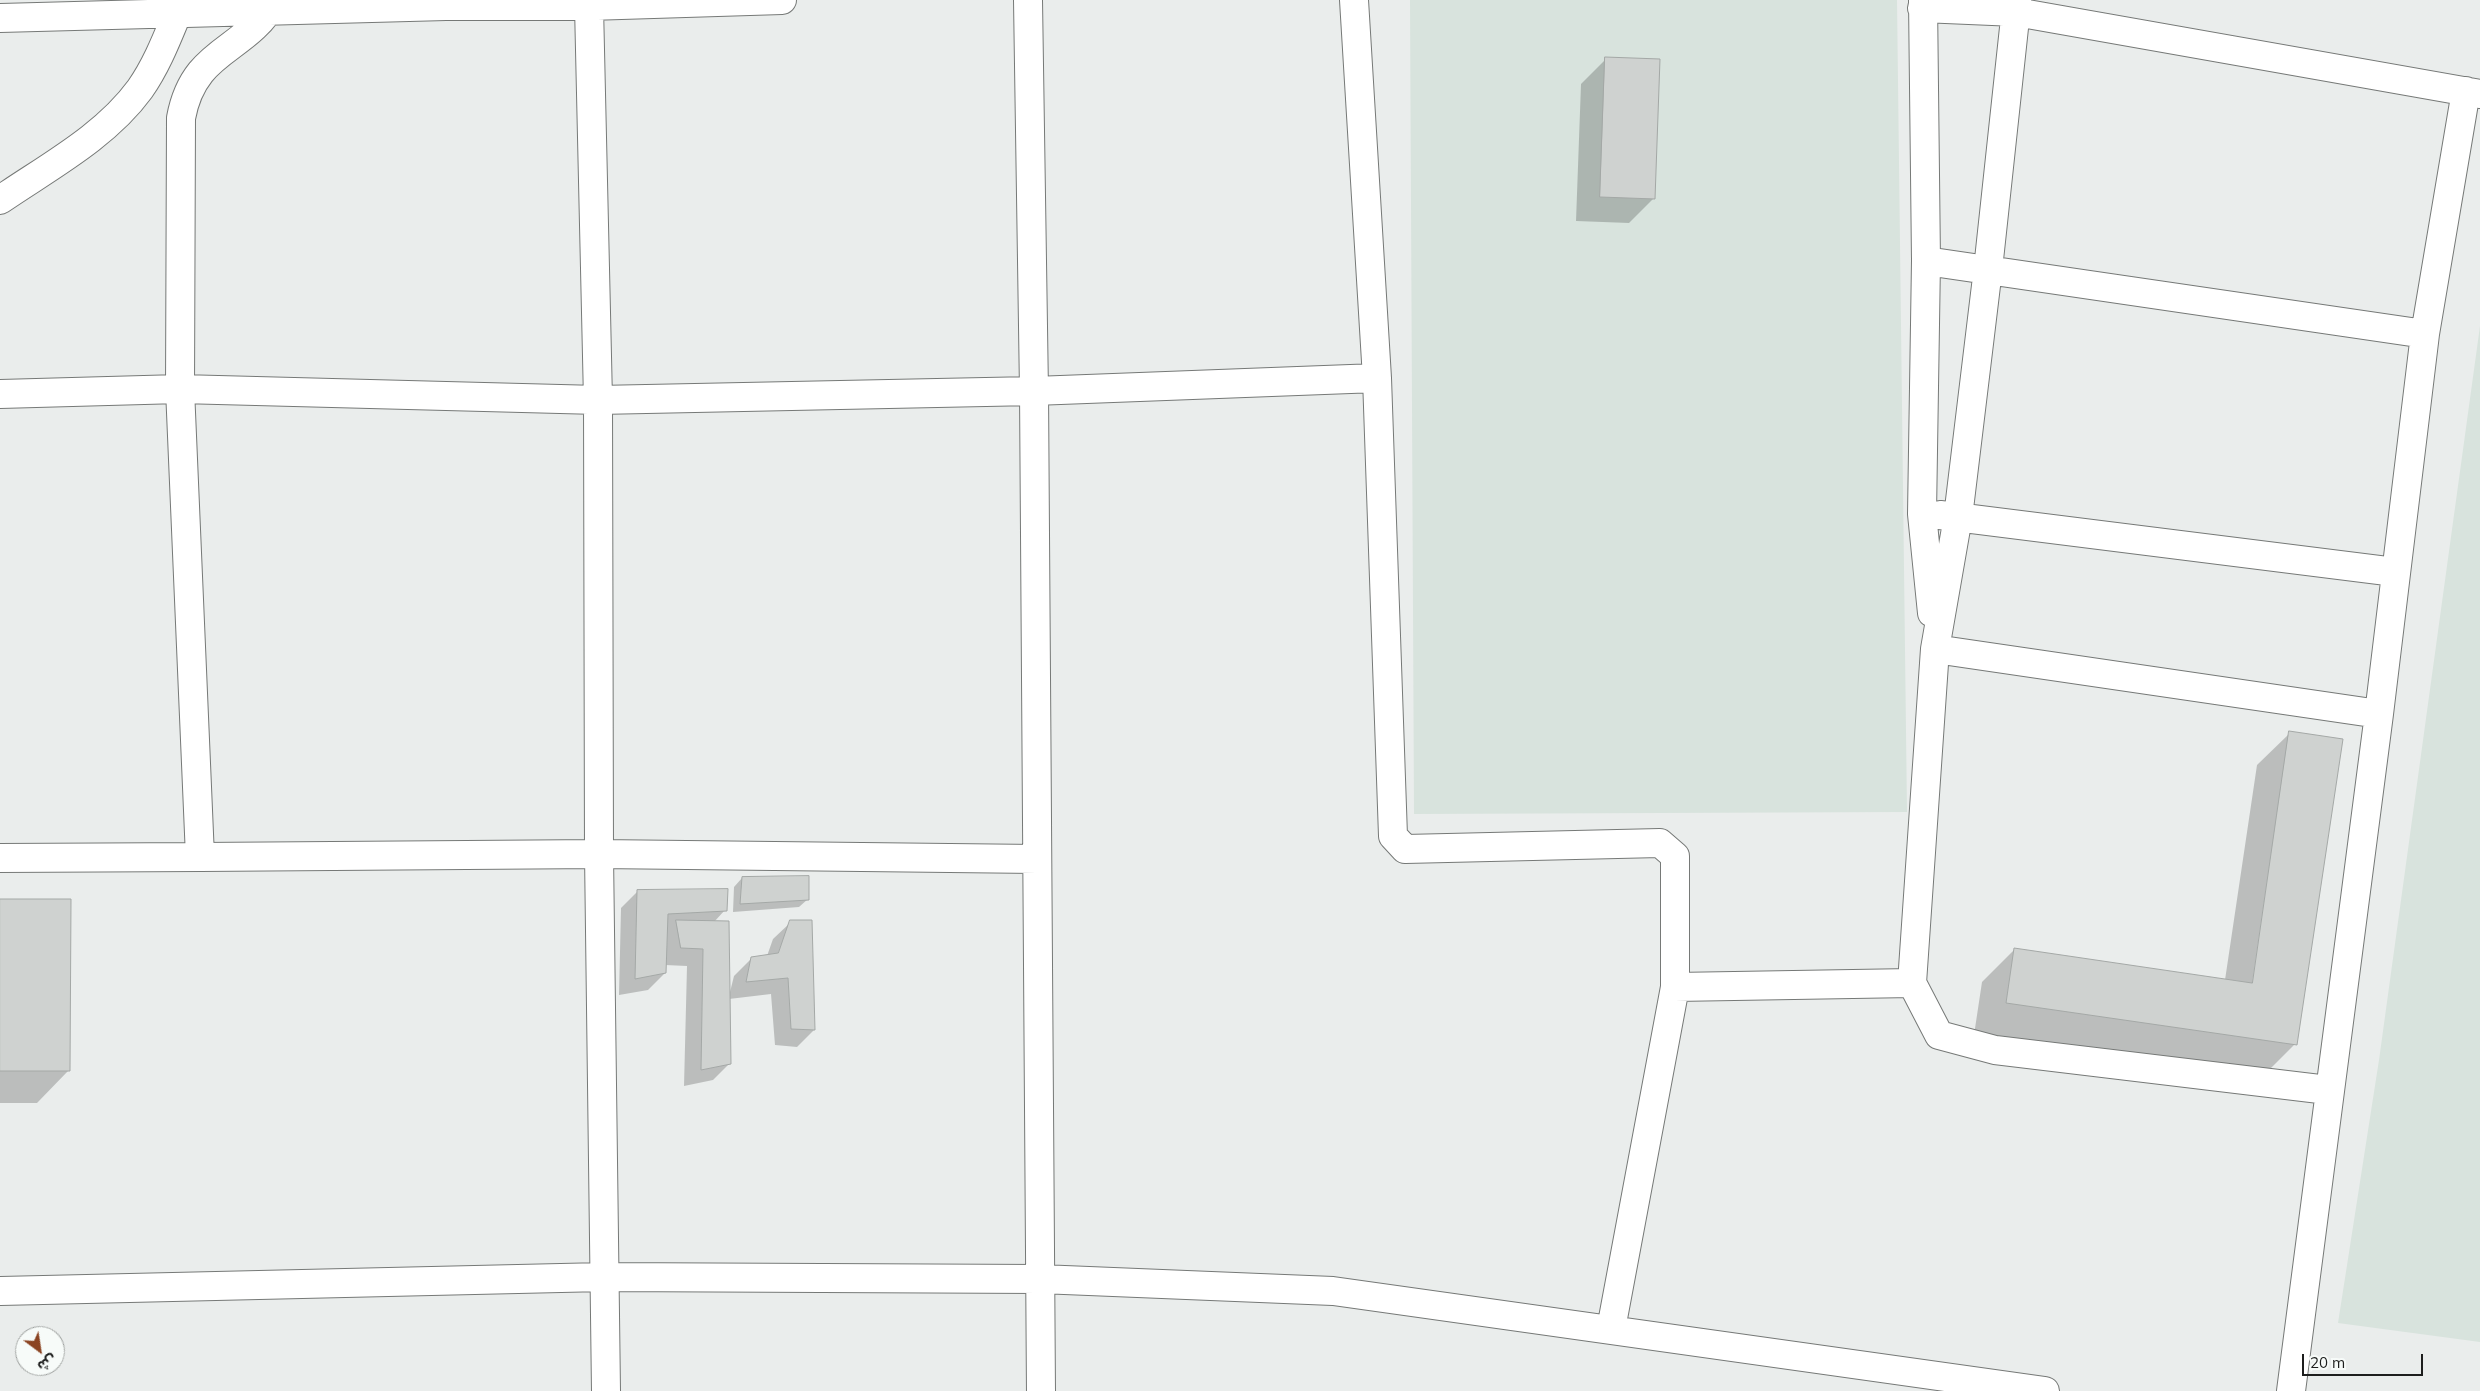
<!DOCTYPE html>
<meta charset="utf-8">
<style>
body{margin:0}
#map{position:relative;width:2480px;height:1391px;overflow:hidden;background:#eaedec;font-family:Mulish,"Noto Sans Arabic",sans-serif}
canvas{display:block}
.north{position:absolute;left:15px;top:1326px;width:50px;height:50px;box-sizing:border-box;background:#f7fbf9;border:1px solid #a0a3a1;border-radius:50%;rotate:149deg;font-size:14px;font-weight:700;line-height:20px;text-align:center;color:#1d1e1d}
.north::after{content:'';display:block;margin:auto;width:18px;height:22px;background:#8b4422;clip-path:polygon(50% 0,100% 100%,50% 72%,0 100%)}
.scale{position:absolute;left:2302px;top:1354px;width:121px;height:22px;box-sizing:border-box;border:2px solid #1d1e1d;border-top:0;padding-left:6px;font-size:15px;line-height:18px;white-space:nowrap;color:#1d1e1d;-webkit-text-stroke:4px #f7fbf9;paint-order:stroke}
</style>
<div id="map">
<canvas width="2480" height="1391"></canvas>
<div class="north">ش</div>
<div class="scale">20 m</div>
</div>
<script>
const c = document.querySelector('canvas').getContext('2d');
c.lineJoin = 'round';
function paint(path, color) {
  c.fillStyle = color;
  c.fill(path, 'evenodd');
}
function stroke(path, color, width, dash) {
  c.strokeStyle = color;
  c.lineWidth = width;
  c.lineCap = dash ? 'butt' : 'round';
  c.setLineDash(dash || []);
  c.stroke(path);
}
paint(new Path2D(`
 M1410,0H1897L1907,812L1414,814Z
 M2480,326V1342L2338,1323L2379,1060Z`), '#d8e3dd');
paint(new Path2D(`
 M1606,59L1654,198L1629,223L1576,221L1581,84Z
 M2290,733L2295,1044L2263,1076L1974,1035L1982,982L2014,950L2225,980L2257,765Z
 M742,878L808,899L799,907L733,912L734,887Z
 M638,891L725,910L714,922L729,996L734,976L751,959L767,956L773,939L791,922L814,1030L797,1047L775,1045L771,994L729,999L730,1063L713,1080L684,1086L687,966L665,965V973L648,990L619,995L621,908Z
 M0,900L69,1070L37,1103H0Z`), '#0003');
const building = new Path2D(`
 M1605,57L1660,59L1655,199L1600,197Z
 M2289,731L2343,739L2297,1045L2006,1003L2014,948L2252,983Z
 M809,876V900L740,904L742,877Z
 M728,889L727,911L668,914L666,973L635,979L637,890Z
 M0,899H71L70,1071H0Z
 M676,920L729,921L731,1064L701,1070L703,949L681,948Z
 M790,920H812L815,1030L791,1029L788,978L746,982L751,957L778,953Z`);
paint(building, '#cfd2d0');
stroke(building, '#a4a8a6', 1);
const minor = new Path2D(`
 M1028,0L1034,391L1041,1391
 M1354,0L1377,378L1393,836L1405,849L1660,843L1675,856V987L1611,1329
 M1923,0L1926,261L1922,514L1932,613
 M2017,0L1988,269L1958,517L1935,649L1912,983L1939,1035L1995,1050L2328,1090
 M589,6L598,400L599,854L606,1391
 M1922,8L2016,12L2480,94
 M0,18L446,6H589L782,0
 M0,200C48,167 105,137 140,89C159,62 170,30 183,0
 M1926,261L2425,334
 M0,394L180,389L598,400L1034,391L1377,378
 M1940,515L2395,572
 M1935,649L2379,714
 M200,857L599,854L1037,859
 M0,858L200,857L180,389L181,118C194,47 246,53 275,0
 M1675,987L1912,983
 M0,1291L604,1277L1040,1279L1333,1291L2045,1391
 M2291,1391L2379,714L2425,334L2466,91`);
stroke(minor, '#767977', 30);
stroke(minor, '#fff', 28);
</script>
